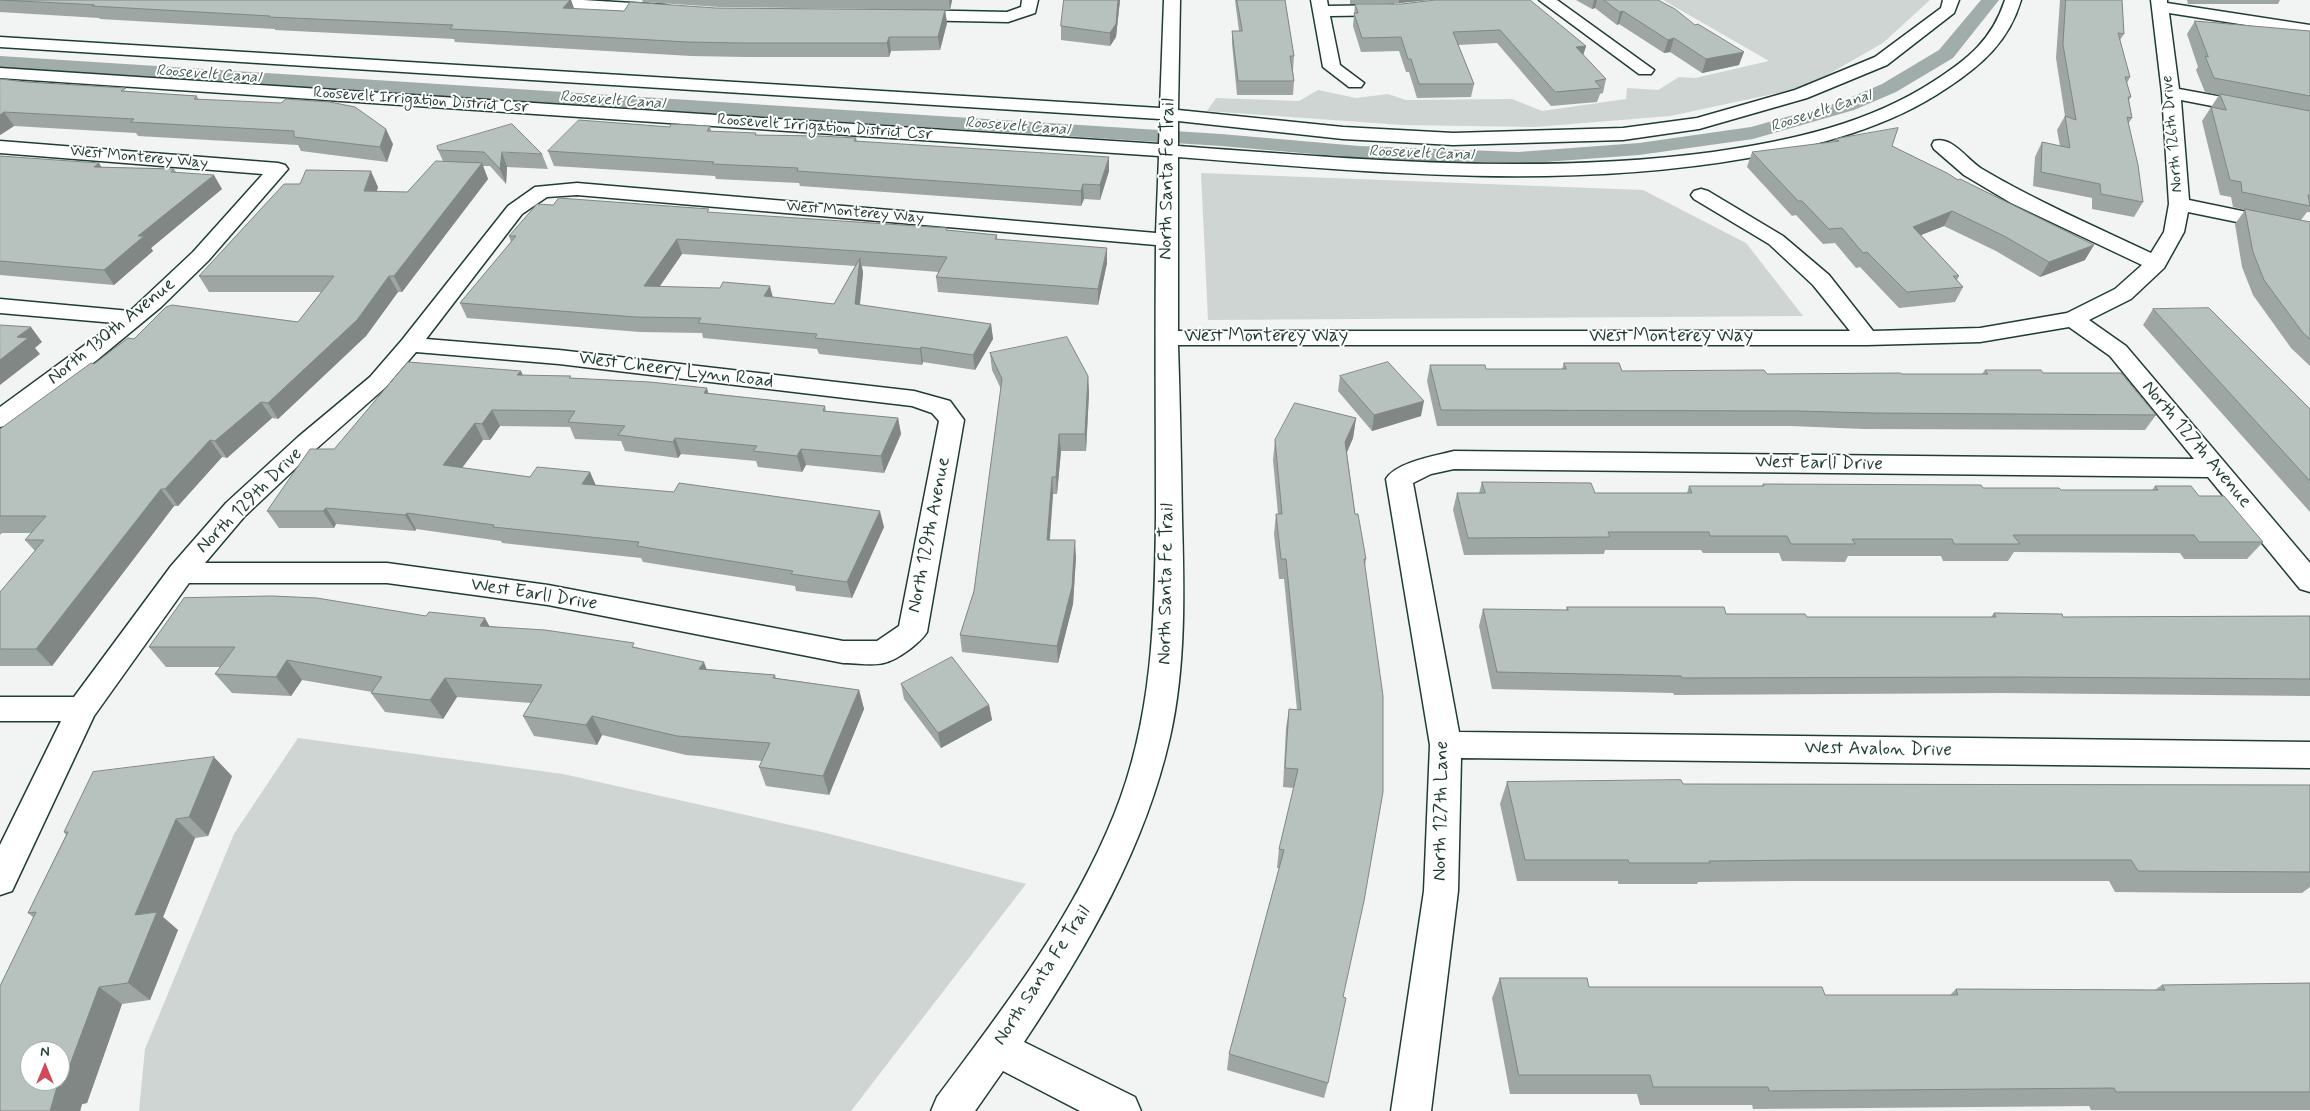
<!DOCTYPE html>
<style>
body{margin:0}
#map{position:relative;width:2310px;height:1111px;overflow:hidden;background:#f2f3f3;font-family:Mynerve,sans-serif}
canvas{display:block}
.north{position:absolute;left:20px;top:1041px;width:50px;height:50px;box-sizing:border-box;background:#fff;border:1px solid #a5b1ae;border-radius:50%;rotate:0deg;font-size:14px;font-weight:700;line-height:20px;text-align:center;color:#1f3d34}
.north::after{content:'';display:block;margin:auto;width:18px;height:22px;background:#d1495b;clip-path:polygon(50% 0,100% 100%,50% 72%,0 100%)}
</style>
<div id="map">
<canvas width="2310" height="1111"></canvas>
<div class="north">N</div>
</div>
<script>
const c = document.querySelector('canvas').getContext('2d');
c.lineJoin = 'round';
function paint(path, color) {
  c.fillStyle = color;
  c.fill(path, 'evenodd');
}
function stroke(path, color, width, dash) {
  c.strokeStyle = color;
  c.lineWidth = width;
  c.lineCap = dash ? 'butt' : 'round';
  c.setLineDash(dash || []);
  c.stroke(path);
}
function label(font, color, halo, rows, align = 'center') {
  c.font = font + ' Mynerve,sans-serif';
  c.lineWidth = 4;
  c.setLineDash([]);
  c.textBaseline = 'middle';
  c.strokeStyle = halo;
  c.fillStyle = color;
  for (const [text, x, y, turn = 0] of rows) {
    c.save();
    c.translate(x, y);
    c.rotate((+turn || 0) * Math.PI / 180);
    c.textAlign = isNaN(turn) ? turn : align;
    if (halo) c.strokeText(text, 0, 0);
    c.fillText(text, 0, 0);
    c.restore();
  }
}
paint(new Path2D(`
 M1663,0H1930L1883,43L1806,87L1670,116L1535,127L1402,125L1207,111L1216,98L1299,101L1318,90L1356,98L1388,94L1406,100L1512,99L1542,111L1626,99L1627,88L1658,90L1679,77L1695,78L1769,61Z
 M1201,173L1643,190L1746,243L1803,316L1208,320Z
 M298,738L563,774L826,833L1026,884L851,1111H139L145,1049L234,834Z`), '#ced5d3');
paint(new Path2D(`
 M1981,0H1999L1953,58L1896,92L1854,110L1753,139L1639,155L1518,164L1359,158L1221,146L0,68V56L1221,134L1359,146L1518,152L1639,143L1751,127L1840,102L1882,84L1939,50Z`), '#a1adaa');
const minor = new Path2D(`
 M499,0H583L665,5L671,7L673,10L671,13L665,15L507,5L501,3Z
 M1022,0H1038L1035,13L1008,22L908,20L902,18L900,15L902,12L908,10L1007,12L1021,7Z
 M1164,0H1180L1178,110L1343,127L1453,133L1623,128L1697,118L1795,90L1875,57L1941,8L1943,0H1959L1954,13L1887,65L1807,98L1699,129L1623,140L1453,145L1343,139L1178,121V146C1356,159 1534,176 1713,152C1790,141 1868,124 1934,81C1968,59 1992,40 2005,0H2021C2009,41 1982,65 1947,88C1888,128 1817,146 1748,158C1559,191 1367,172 1178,157V331H1850L1813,285L1769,244L1694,199L1691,195L1694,191L1701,189L1708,191L1783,236L1829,275L1873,331L1980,328L2067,313L2115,289L2142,265L2011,203L1964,175L1934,149L1932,145L1934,141C1953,136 1967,160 1982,169C2036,201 2094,226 2151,253L2164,232L2169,204L2162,93L2151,0H2167V3L2310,25V35L2169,13L2179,89L2310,113V125L2181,100L2189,200L2310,225V237L2188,212L2184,232L2164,268L2131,299L2089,320L2126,346L2310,563V592L2300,589L2208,477L1454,469L1431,474L1413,483L1459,732L2310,742V768L1461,758L1458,891L1431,1111H1391L1424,891L1430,745L1386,479C1396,462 1435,456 1454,451L2194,459L2110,356L2069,327L1980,342L1867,345H1178C1180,403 1181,461 1182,519C1184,591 1186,666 1170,737C1145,848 1087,947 1024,1042L1135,1097L1141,1111H1080L1003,1071L975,1111H931L937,1097C1004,1008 1072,919 1114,815C1153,719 1155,617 1156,514C1156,424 1155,335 1156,245L577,195L547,197L522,214L426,339L559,350L914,391L950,401L964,420L927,632C922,640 917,643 910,649C883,669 876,664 843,663L548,605L387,583H189L94,716L12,891L0,895V845L61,721H0V697H74L171,566L226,503L298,437L370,377L402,340L508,206L535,187L577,183L1156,233L1159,156L0,78V68L1159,144L1160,119L0,47V37L1160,108ZM416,352L559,364L912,406L932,413L939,421L899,626L877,641H843L548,585L387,563H205L244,517L316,449L386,387Z
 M1311,0H1327L1328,6L1393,5L1399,7L1401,10L1399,13L1393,15L1330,16L1340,65L1364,83L1361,87H1349L1323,67Z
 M1539,0H1557L1654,70L1651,74H1639Z
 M0,141L278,163L285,165L288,169L208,261L161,307L97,360L9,425L0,427V407L115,323L0,313V299L130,311L193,252L263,174L0,153Z`);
stroke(minor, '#1f3d34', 3);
paint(minor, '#fff');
paint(new Path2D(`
 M0,0H571L574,9L624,11L716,8L945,10L947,23L940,50L891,51L889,57H746L691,56L455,42L454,39L275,30V29L100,19L99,18L0,12Z
 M642,0H961H952L950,10L719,7L643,2Z
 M1064,0H1120L1116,37L1110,46L1061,40V26Z
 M1235,0H1285L1294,56L1293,70L1294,81L1293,95H1237L1232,44V31H1239Z
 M1350,0H1429L1399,3L1350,4Z
 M1576,0H1658L1739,65L1702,73L1670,52L1664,53L1619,24L1617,25L1595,8L1592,9Z
 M2060,0H2122L2124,34L2120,40L2130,77L2127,83L2131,97L2129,100L2132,118L2128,124L2143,202L2134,217L2092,209V198L2033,186L2035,157L2042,142L2060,146L2057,130L2065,116L2056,58Z
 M2187,0H2280L2278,4H2188Z
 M1355,4H1401L1586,46L1583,55L1606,79L1603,93L1600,94L1597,102L1551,106L1497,43L1458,45L1474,84L1471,97L1417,98L1409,72H1406L1399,51L1361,52L1353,26Z
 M2195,21L2310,31V212H2307L2301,220L2310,222V366L2291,348L2253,295L2242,267L2235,224L2245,210L2233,207L2231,197L2220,195L2202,121L2219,95L2205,92L2196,70L2198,67L2187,34Z
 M0,79L128,91L197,96L198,99L393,144L387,162L301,151L298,145L138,136L136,133L14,126L0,135Z
 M710,126L711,131L757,135L856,138L857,141L1109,171L1100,200L1084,199L1081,206L800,186L799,183L716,179L715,176L554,166L548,151L670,127Z
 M1835,139L1892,146L1958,180L2085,260L2040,277L1996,251L1944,226L1921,235L1959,276L1957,280L1963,287L1955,302L1899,308L1860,267L1856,268L1835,243L1823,244L1796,215L1792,216L1747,167L1752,152L1834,142Z
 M438,150L542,154L548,169L507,167L506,184L490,166H483L488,179L402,292H398L366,336L278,419L272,418L227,458L222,457L178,506H174L52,666H0V592L35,551L25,540L31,533H2L0,535V429L94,364L134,339L298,322L321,292H209L199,276L378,187L377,191L407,192L443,161Z
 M0,156L101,167L174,169L176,172L222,189L151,248L153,251L114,285L0,275Z
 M710,213L947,230L997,235V239L1107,263L1098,305L938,292L936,277L939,272L862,266L863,273L860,305L991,324L993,339L975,370L923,362L922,365L819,354L817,349L703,338L702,333L640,332L467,318L460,303L511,242L509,236ZM682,254L855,266L834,304L659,287Z
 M2153,309L2310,409V512L2143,325Z
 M990,353L1088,376L1089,393L1086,451H1061L1057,494H1053L1050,540L1076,557L1073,604L1058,663L962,652L960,635L974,591L1001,389L992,370Z
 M1564,363L1622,371L1767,374H1982L1985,370L2043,373L2156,415L2145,430L1864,429L1791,426H1437L1427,381L1430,365L1486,369H1562Z
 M523,376L572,378L825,406L826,411L898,418L901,434L884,473L806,465L802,472L758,467L756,461L681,454L678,458L625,451L621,441L575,439L570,427L500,426L490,440H483L462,468L530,477L590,472L595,485L884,527L852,598L796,591L795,586L643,562L641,558L502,543L501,541L416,529L415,531L336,524L334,528H279L267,511L334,449Z
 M1340,376L1421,416L1372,431L1338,391Z
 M1356,418L1353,438L1347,453L1355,514L1366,559L1365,566L1343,997L1328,1083L1324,1098L1227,1070L1229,1054L1279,868H1277L1279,849L1294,788L1283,787L1286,728L1289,709L1297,710L1284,579H1279L1274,534L1276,514H1278L1273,460L1275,440Z
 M1482,482L1595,493H1687L1689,486H1762L1763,484L2061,490H2152L2155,486L2199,496L2263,542L2247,559H2184L2180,553L2014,552L2008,561H1943L1941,556H1848L1845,562L1782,561L1779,553H1703L1701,550H1605L1604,554L1464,555L1453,510L1457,493H1479Z
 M1567,607L1807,617H1991L1994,613L2063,617L2310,616V696L2005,693L1674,695L1673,693L1492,689L1479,626L1483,609L1566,610Z
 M490,626L636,647L707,669L775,675L776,678L859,690L864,709L829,795L766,786L759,767L762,761L686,755L602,735L597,745L534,736L523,716L531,703L457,697L443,719L385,712L371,693L372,692L302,680L291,696L232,693L215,674L221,667H166L149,647Z
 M901,684L989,705L992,720L941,748L904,699Z
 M232,776L208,836L195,838L163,917L178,930L150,1000L122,1004L87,1103L82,1104L80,1111H0L33,917L28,913L66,835L64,832Z
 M1507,782L1683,784L2310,785V887L2302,893H2223L2115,892L2109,881H1794L1698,882L1697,884H1618V881H1517L1500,804Z
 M1500,978L1589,987L1825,995H1950L1956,989L2155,990L2162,985L2310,983V1110H2091L2089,1106L1753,1109L1752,1105H1640L1637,1094H1510L1492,998Z`), '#9da6a3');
paint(new Path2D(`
 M570,0H571L575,11L563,8Z
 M949,0H952L950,10Z
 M1118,0H1120L1116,37L1110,46V33Z
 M1399,0H1429L1399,3Z
 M1594,0H1597L1595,8L1592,9Z
 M945,10L947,23L940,50L938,37Z
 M1623,11L1619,24L1617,25L1620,12Z
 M889,37L891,51L889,57L887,43Z
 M1674,38L1670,52L1664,53L1668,40Z
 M1586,46L1582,59L1576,47Z
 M1744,52L1739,65L1702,73L1706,59Z
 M4,112L14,126L0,135V115Z
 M386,129L393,144L387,162L380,147Z
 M502,152L507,167L506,184L500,169Z
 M1109,157V171L1100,200V185Z
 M99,163L108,178L94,167Z
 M482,163L488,179L402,292L394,276Z
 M371,171L378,187L371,207L364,191Z
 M214,175L222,189L151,248L153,251L114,285L104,270L138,236Z
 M1083,184L1084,199L1081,206V191Z
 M1952,211L1944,226L1906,241L1913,227Z
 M677,239L682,254L649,302L644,286Z
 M2094,245L2085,260L2040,277L2049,262Z
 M1107,248V263L1098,305V289Z
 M860,258L863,273L858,319L855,304Z
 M389,276L398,292L366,336L278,419L268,403Z
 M770,286L774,302L764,296Z
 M991,324L993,339L975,370L973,355Z
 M31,327L42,342L35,348L40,354L0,385V360L17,337Z
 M921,347L923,362L922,365L920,349Z
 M521,371L528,387L517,375Z
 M1088,376L1089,393L1086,451L1085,434Z
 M707,388L712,405L704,393Z
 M1424,401L1421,416L1372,431L1374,415Z
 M261,402L272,418L227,458L215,441Z
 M492,410L500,426L490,440L482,424Z
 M898,418L901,434L884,473L881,456Z
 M1356,418L1353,438L1342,462L1345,442Z
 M475,423L483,440L452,481L443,465Z
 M1059,434L1061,451L1057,494L1056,477Z
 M675,438L681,454L678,458L673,442Z
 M210,440L222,457L178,506L165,489Z
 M801,449L806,465L802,472L797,456Z
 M590,472L597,488L582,484Z
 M1052,477L1053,494L1048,557L1047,540Z
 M161,489L174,506L52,666L36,649Z
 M326,508L336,524L334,528L323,511Z
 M880,511L884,527L852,598L847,582Z
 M407,513L416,529L415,531L405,515Z
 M1075,540L1076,557L1073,604L1058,663L1057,646Z
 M485,618L496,638L480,626Z
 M287,660L302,680L291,696L276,677Z
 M704,662L711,681L699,669Z
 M445,678L457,697L443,719L430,700Z
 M859,690L864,709L829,795L823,776Z
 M989,705L992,720L941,748L938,733Z
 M592,716L602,735L597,745L586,725Z
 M214,757L232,776L208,836L189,817Z
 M176,819L195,838L163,917L178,930L150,1000L128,983L135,915Z
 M99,987L122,1004L87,1103L82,1104L80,1111H50L57,1087Z`), '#808784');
const building = new Path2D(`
 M1,0H570L563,8L624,11L630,2L716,8L945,10L938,37H889L887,43H742L687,42L495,31L450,29L453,25L269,17L270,16L92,6L94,5Z
 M1064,0H1118L1116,24L1110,33L1061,26Z
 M1237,0H1285L1294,56H1290L1294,81H1238L1232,31H1242Z
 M1436,0H1530L1586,46L1576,47L1606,79L1595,81L1601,88L1555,92L1500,30L1453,32L1474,84H1419L1411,59H1408L1401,37L1362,38L1354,13H1358L1355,4H1401Z
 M1604,0H1658L1675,9L1695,25L1698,24L1744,52L1706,59L1674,38L1668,40L1623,11L1620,12Z
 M2066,0H2122L2124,34L2118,33L2130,77H2125L2131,97H2128L2132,118L2127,117L2138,165L2143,202L2101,194L2100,184L2041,172L2042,142L2070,148L2065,116L2076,120L2063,45Z
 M2195,21L2310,31V96L2214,78L2205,56L2208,57Z
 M0,79L27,82L126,88L121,91L197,96L194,99L281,103L286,99L330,102L355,107L386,129L380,147L294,137V131L130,122L134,119L4,112L0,115Z
 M2220,94L2310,111V195H2308L2310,206L2242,192L2241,182L2230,180L2211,107L2226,110Z
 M579,120L670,127L671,124L710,126L707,131L756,133L755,135L819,136L856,138L854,141L1109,157L1100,185L1083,184L1081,191L797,171L798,168L712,164L714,162L548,151Z
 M512,124L542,154L502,152L500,169L484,152L438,150L437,146Z
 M1898,128L1892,146L1947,173L1958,180L1960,179L2094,245L2049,262L2004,236L1952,211L1913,227L1959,276H1953L1963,287L1907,292L1867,252L1863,253L1842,228L1829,229L1802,201H1798L1752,152L1839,141L1835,139Z
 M0,156L99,163L94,167L174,169L171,172L214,175L138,236H144L104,270L0,261Z
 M436,161L482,163L394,276H389L357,320L268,403L261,402L215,441L210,440L165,489H161L36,649H0V592L44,540H25L46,516H0V429L91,363L94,364L128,338L134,339L166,307L172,305L298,322L334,276H199L284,184H300L306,170L371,171L364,191L407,192Z
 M559,198L709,209L707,212L947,228L946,230L997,235L995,239L1107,248L1098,289L936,277L947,257L677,239L644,286L720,288L723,282L770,286L764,296L834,304L860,258L855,304L991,324L973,355L921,347L920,349L815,338L817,334L698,323L701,318L635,317L460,303L516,236H509L537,204L553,205Z
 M2245,209L2310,222V339L2303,333L2264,280L2253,252Z
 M2209,308L2310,409V481L2153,309Z
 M0,325L31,327L17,337L28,338L0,360Z
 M1067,337L1088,376L1085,434H1059L1056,477H1052L1047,540H1075L1072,587L1057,646L960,635L974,591L1002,379L990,353Z
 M408,362L521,371L517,375L571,376L569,378L650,382L707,388L704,393L825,406L823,411L898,418L881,456L801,449L797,456L753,451L757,446L675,438L673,442L618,435L625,426L568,422L575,411L492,410L482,424L475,423L443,465L530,477L537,467L590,472L582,484L674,492L679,483L880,511L847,582L791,574L793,571L637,546L639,542L493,527L494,525L407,513L405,515L326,508L323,511H267L310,449H334Z
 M1388,362L1424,401L1374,415L1340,376Z
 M1564,363H1619L1622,371L1764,370L1767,374L1900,373L1902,374H1988L1985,370H2041L2043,373H2121L2156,415L1872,413L1798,411L1441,410L1430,365H1485L1486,369H1566Z
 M1295,403L1356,418L1345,442L1355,514H1358L1366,559H1364L1383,696V792L1364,901L1343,997L1346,998L1328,1083L1229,1054L1284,850L1279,849L1298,769L1285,768L1289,709L1301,710L1286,559H1281L1276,514H1282L1275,440Z
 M1482,482L1591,483L1595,493H1692L1689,486H1764L1763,484L1981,485L1983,488H2059L2061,490H2158L2155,486H2191L2199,496H2224L2263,542H2199L2194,535H2013L2020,544H1954L1952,539H1852L1855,544H1791L1787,536H1710L1709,532H1608L1610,537L1468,538L1457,493H1485Z
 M272,596L317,598L426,616L429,612L485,618L480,626L545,630L634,643L632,647L704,662L699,669L775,675L773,678L859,690L823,776L759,767L770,743L677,736L592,716L586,725L523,716L542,685L445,678L430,700L371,693L382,677L287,660L276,677L215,674L235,647H149L184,598Z
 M1567,607H1724L1726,614H1805L1807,617H1996L1994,613L2062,614L2063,617L2310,616V679L2018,677L1682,678L1681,676L1497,672L1483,609L1568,610Z
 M952,657L989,705L938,733L901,684Z
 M214,757L189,817L176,819L135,915L157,912L128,983L99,987L62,1086L57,1087L50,1111H0V986L36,912L28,913L68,832H64L93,772ZM30,1051H60V1081H30Z
 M1681,780L1683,784L2310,785V872L2138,871L2131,860H1809L1709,861L1710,863H1629L1628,860H1525L1507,782Z
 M1500,978H1587L1589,987H1822L1825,995H1958L1956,989L2165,990L2162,985L2310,983V1092H2116L2114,1088L1769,1091L1768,1087H1653L1650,1075H1519Z`);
paint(building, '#b7c1bd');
stroke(building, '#808784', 1);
label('italic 16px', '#465f57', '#fff', [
 ["Roosevelt Canal",208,75,4],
 ["Roosevelt Canal",612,101,4],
 ["Roosevelt Canal",1821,112,-18],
 ["Roosevelt Canal",1017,127,4],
 ["Roosevelt Canal",1421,154,2]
]);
label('16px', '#1f3d34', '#fff', [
 ["Roosevelt Irrigation District Csr",421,101,4],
 ["Roosevelt Irrigation District Csr",825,128,4],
 ["North 126th Drive",2173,134,-95],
 ["West Monterey Way",139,158,5],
 ["West Monterey Way",855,213,5]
]);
label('19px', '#1f3d34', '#fff', [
 ["North Santa Fe Trail",1168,179,-89],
 ["North 130th Avenue",112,332,-39],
 ["West Monterey Way",1266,337],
 ["West Monterey Way",1671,337],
 ["West Cheery Lynn Road",676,371,7],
 ["North 127th Avenue",2196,445,50],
 ["West Earll Drive",1819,464,1],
 ["North 129th Drive",250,501,-45],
 ["North 129th Avenue",930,535,-79],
 ["North Santa Fe Trail",1167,584,-89],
 ["West Earll Drive",534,595,9],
 ["West Avalon Drive",1878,750,1],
 ["North 127th Lane",1442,811,-89],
 ["North Santa Fe Trail",1043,976,-57]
]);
</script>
